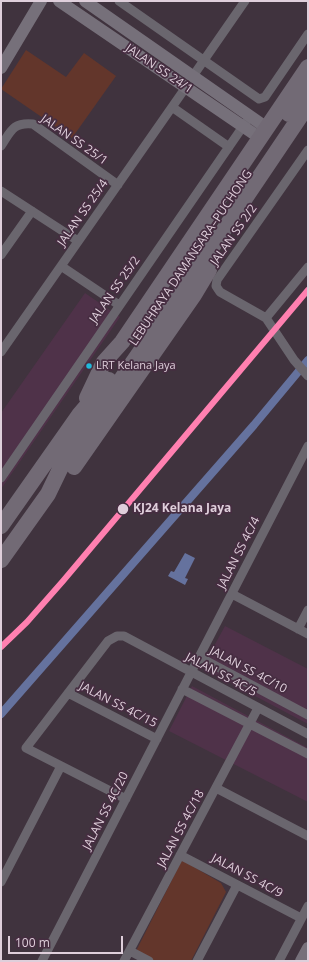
<!DOCTYPE html>
<meta charset="utf-8">
<style>
body{margin:0}
#map{position:relative;width:309px;height:962px;overflow:hidden;background:#40333e;font-family:"Open Sans",sans-serif}
canvas{display:block}
.frame{position:absolute;inset:0;border:2px solid #dfcfdb;pointer-events:none}
.scale{position:absolute;left:8px;top:936px;width:115px;height:18px;box-sizing:border-box;border:2px solid #dfcfdb;border-top:0;padding-left:5px;font-size:12px;line-height:14px;white-space:nowrap;color:#dfcfdb;-webkit-text-stroke:3px #462d41;paint-order:stroke}
</style>
<div id="map">
<canvas width="309" height="962"></canvas>
<div class="frame"></div>
<div class="scale">100 m</div>
</div>
<script>
const c = document.querySelector('canvas').getContext('2d');
c.lineJoin = 'round';
function paint(path, color) {
  c.fillStyle = color;
  c.fill(path, 'evenodd');
}
function stroke(path, color, width, dash) {
  c.strokeStyle = color;
  c.lineWidth = width;
  c.lineCap = dash ? 'butt' : 'round';
  c.setLineDash(dash || []);
  c.stroke(path);
}
function label(font, color, halo, rows, align = 'center') {
  c.font = font + ' "Open Sans",sans-serif';
  c.lineWidth = 3.5;
  c.setLineDash([]);
  c.textBaseline = 'middle';
  c.strokeStyle = halo;
  c.fillStyle = color;
  for (const [text, x, y, turn = 0] of rows) {
    c.save();
    c.translate(x, y);
    c.rotate((+turn || 0) * Math.PI / 180);
    c.textAlign = isNaN(turn) ? turn : align;
    if (halo) c.strokeText(text, 0, 0);
    c.fillText(text, 0, 0);
    c.restore();
  }
}
paint(new Path2D(`
 M85,293L120,317L1,489V413Z
 M225,626L308,669V724L202,668Z
 M192,686L308,748V802L169,731Z`), '#4f3249');
paint(new Path2D(`
 M26,50L66,77L84,53L116,76L72,138L1,89Z
 M182,860L221,883L226,892L191,961H155L136,951Z`), '#63362b');
paint(new Path2D(`
 M185,553L195,558L185,578L188,579L185,585L168,576L171,571L174,572Z`), '#65729e');
stroke(new Path2D(`
 M1,714L254,425L308,360`), '#65729e', 8);
stroke(new Path2D(`
 M119,1L259,99L265,97L308,34
 M193,76L245,1
 M172,107L229,147
 M1,146C11,131 13,122 33,124L118,185
 M308,150L217,280L216,286L220,292L266,318L294,360L308,376
 M1,191L78,241
 M1,255L32,211
 M61,266L119,305
 M266,318L308,267
 M1,352L186,87
 M1,478L246,122
 M232,594L308,634
 M298,629L308,610
 M199,657L308,715
 M182,689L308,754
 M68,693L157,739
 M216,788L308,836
 M126,799L26,748L108,641L117,636H124L308,734
 M180,855L301,918
 M1,882L61,766
 M130,951L149,961
 M42,961L308,446
 M124,961L258,708
 M197,961L237,885
 M279,961L308,906`), '#6a666e', 9);
stroke(new Path2D(`
 M59,1L260,138
 M85,1L267,128
 M1,68L41,1
 M301,961L308,948`), '#76707a', 12);
stroke(new Path2D(`
 M289,114L308,85
 M87,398L104,362L122,342L308,67
 M74,467L194,295L209,270
 M1,526L79,415L109,380
 M1,560L48,494L61,467L217,240L308,105`), '#726a75', 16);
stroke(new Path2D(`
 M1,647L27,622L63,581L308,290`), '#ff80b0', 6);
for (const [x, y, r, color] of [
 [89,366,3.5,"#20b9da"],
 [123,509,6,"#dfcfdb"]
]) {
  const dot = new Path2D();
  dot.arc(x, y, r, 0, 2 * Math.PI);
  c.fillStyle = color;
  c.fill(dot);
  stroke(dot, '#462d41', 1.5);
}
label('11px', '#dfcfdb', '#462d41', [
 ["LRT Kelana Jaya",96,366]
], 'left');
label('12px', '#dfcfdb', '#462d41', [
 ["JALAN SS 24/1",159,69,34],
 ["JALAN SS 25/1",74,140,35],
 ["JALAN SS 25/4",83,213,-55],
 ["JALAN SS 2/2",234,235,-55],
 ["LEBUHRAYA DAMANSARA–PUCHONG",191,258,-56],
 ["JALAN SS 25/2",115,290,-55],
 ["JALAN SS 4C/4",239,553,-63],
 ["JALAN SS 4C/10",248,670,28],
 ["JALAN SS 4C/5",221,675,28],
 ["JALAN SS 4C/15",118,705,27],
 ["JALAN SS 4C/20",106,811,-63],
 ["JALAN SS 4C/18",181,829,-62],
 ["JALAN SS 4C/9",247,876,28]
]);
label('bold 12px', '#dfcfdb', '#462d41', [
 ["KJ24 Kelana Jaya",133,509]
], 'left');
</script>
